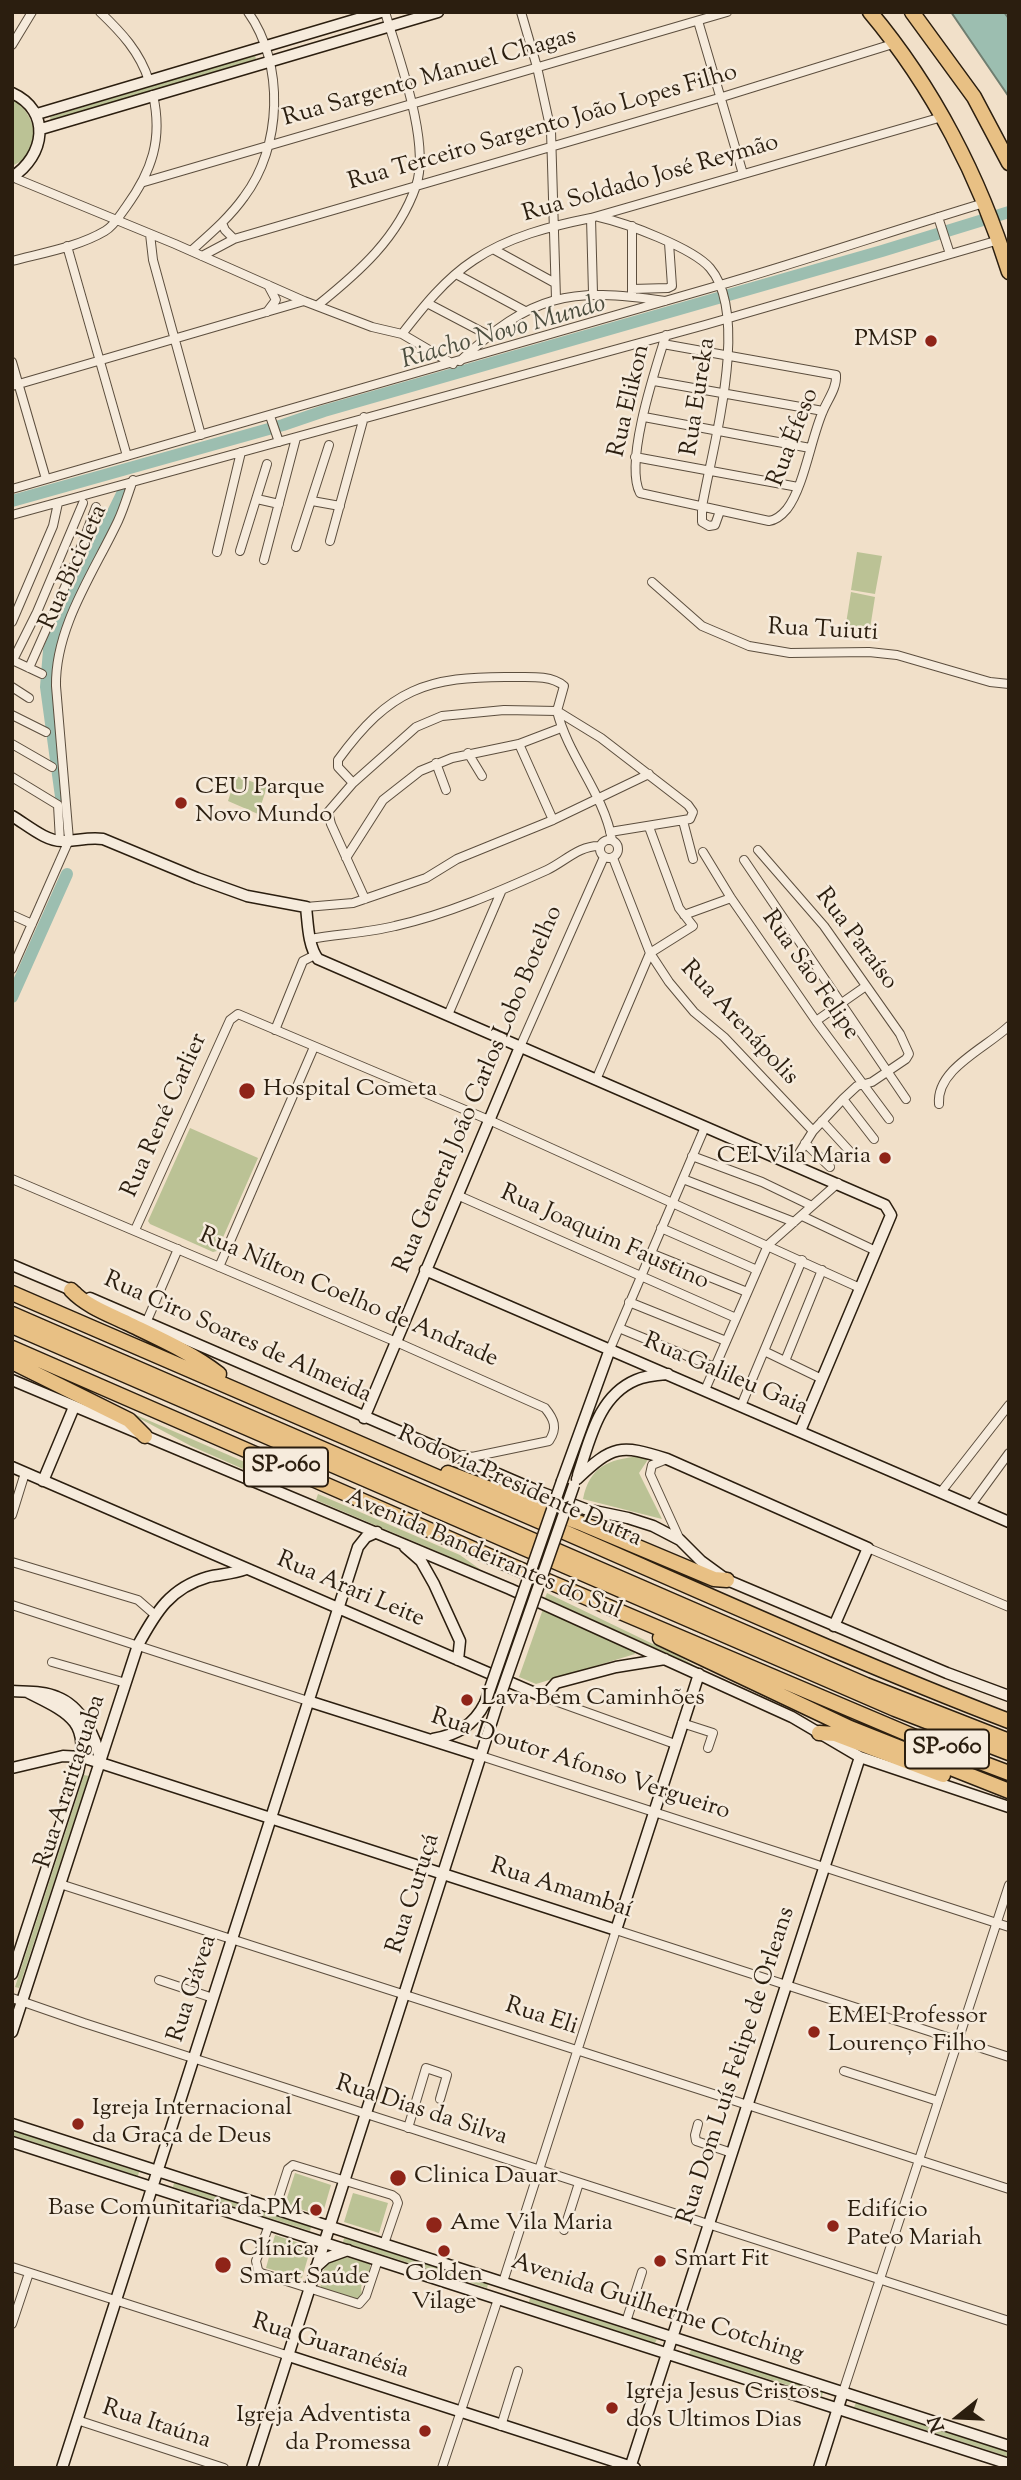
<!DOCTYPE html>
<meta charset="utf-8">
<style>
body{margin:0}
#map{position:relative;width:1021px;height:2480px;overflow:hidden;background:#f1e0c9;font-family:"Sorts Mill Goudy",serif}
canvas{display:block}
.frame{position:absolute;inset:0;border:14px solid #2b1e0f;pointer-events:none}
.north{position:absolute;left:923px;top:2382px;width:70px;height:70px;-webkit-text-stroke:5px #f6ebdc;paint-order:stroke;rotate:252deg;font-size:19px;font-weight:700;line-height:28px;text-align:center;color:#2b1e0f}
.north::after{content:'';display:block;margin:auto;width:24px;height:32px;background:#2b1e0f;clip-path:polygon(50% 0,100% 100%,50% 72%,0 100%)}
</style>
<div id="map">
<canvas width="1021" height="2480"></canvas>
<div class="frame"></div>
<div class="north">N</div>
</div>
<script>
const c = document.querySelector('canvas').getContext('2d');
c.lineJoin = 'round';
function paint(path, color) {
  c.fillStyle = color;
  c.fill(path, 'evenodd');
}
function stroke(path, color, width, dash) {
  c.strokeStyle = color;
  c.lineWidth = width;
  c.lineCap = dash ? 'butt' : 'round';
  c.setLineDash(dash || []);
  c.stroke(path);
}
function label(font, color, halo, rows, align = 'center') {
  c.font = font + ' "Sorts Mill Goudy",serif';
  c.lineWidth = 5;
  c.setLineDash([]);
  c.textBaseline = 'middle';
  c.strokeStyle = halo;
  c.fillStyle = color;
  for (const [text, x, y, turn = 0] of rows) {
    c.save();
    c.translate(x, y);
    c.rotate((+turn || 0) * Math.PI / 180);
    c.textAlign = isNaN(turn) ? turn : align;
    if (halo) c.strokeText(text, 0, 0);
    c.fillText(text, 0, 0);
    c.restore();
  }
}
paint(new Path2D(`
 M255,55L256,59L51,121L50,117Z
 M12,98C37,115 46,152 12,166Z
 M857,552L882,556L875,594L851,590Z
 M851,592L875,597L869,635L845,630Z
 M236,776L267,787L258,814L228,801Z
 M190,1128L258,1158L217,1251L213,1252L150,1224L148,1221Z
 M120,1408L277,1476L275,1483L191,1446Z
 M639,1456L649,1458L639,1473L662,1519L583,1499C590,1466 608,1460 639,1456Z
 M318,1494L460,1555L481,1570L316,1500Z
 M547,1593L680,1657L699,1668L545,1598Z
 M543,1609L634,1652L635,1654L536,1684L519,1677Z
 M84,1775L89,1776L19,1988L15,1987Z
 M12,2130L139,2172L138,2176L12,2135Z
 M295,2173L331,2185L322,2216L285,2204Z
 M174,2183L311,2227L310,2231L173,2187Z
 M353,2193L388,2203L379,2233L344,2222Z
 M275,2235L311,2247L302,2278L266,2268Z
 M344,2238L488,2284L487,2288L343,2242Z
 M346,2257L370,2264V2273C362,2279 359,2287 363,2296L359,2300L321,2288C319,2270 328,2259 346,2257Z
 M530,2298L656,2339H657L655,2343L529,2302Z
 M691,2350L823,2392L822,2396L689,2354Z
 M856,2403L1009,2452V2457L854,2407Z`), '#bbc295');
const water = new Path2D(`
 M951,12H1004L1009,19V97Z`);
paint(water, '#9cbeb0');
stroke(water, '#6f7e70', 2);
stroke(new Path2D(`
 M12,501L283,425L324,411L882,251L1009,212
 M65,826L46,687L49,650L60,621L122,494
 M12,997L67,874`), '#9cbeb0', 12);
const street = new Path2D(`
 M100,12C121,32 140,52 149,81
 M521,12L537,67L551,131L556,299
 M698,21L743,174
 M12,45L32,12
 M12,177L175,244L304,301L372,327L402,334L453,364
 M144,182L727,12
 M599,217C626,223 693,248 710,268C751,316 712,448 702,507V522L709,526L715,525L720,511
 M938,217L950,254
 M591,218L593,293
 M222,223L225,230L234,239
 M150,234L153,260L201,435
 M67,246L127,456
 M493,249L555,283
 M191,251C210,234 229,218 244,197C282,147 285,64 248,12
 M202,256L234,239L719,98L896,43
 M12,261C42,253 78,247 105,231C114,226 120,215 126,207C152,171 163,139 153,95
 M456,274L525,311
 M632,289L668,288L672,286L669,243
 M632,293V226
 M427,303L488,335
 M318,305C359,272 398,238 416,186C431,143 398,56 385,12
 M267,312L276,300L268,285
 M402,334C423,307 445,279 474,260C508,237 551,226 591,218L942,117
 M663,344L836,375C837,388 828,399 823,411C811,438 804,487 787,509C782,515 776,520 769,521L640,493C624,463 655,370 666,335
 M460,361C532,294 569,287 665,301
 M12,362L46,479
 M654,381L823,411
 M12,386L304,301
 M270,416L279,442
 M644,417L810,448
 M635,457L798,487
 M12,489C248,422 483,355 717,286C807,260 895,230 984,203
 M257,499L279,504
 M312,501L340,506
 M12,515L705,325L999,240
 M330,541L364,417
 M296,547L329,445
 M240,551L267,464
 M217,552L241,452
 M264,560L296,438
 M652,582L702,626L749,646L790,653L869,652L897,655L990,682L1009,684
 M12,622L53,526L58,503
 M12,660L42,674
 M13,660L37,612L83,503
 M29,668L72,571L96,507
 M12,687L29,698
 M557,711C568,756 604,794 612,840
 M12,715L46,732
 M12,744L52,767
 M519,744L553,820
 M468,753L482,776
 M436,763L446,790
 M12,777L58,805L60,841
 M353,783L338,767V760C390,689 426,676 513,677C529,677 551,675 564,686L557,711
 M683,821L693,859
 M600 849a9 9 0 1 1 18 0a9 9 0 1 1-18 0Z
 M758,850L824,926L900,1034L909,1054L906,1059L872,1082L857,1086L843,1099L813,1131L793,1163
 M703,852L731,898L816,1021L889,1119
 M346,858L383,800L420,771L452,758L519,744L561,728
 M613,858L650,953L669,982L694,1012L724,1037L813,1131
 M744,860L906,1099
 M365,899L331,824L328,812L353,783L416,727L442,716L504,710L557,711L601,738L688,805L693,812L690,819L610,832
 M306,907L353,903L426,878L457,859L553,820L649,774
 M12,915L32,924
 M684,915L731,898
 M310,939C338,934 367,933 395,926C448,914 498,892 547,870C564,862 580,845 600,846
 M12,969L69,840L56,686C55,627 94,572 118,521C124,508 128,494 133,480
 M448,1015L501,892
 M816,1021L866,986
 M275,1030L303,961L315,955
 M520,1047L604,857
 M596,1080L650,953L693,926L679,908L649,827
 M843,1099L874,1139
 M939,1104C936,1069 986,1048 1009,1026
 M822,1121L854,1156
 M805,1143L830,1167
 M692,1156L762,1182L812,1206
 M12,1179L394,1341L545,1408C554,1419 558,1428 549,1441L472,1457L463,1455
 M683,1179L794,1222
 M457,1195L736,1318
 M802,1216L876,1251
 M661,1228L757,1270
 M135,1230L230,1020L238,1014L489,1120L860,1288
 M650,1253L747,1292
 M219,1267L314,1047
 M629,1302L726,1341
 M146,1323L178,1249
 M619,1328L714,1367
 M610,1349L705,1127
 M764,1351L822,1379
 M785,1361L822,1270
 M705,1390L768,1245L838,1183
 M741,1406L802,1260
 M667,1459L652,1465L650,1474L680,1540
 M941,1492L1009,1405
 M971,1505L1009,1453
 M12,1515L25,1473
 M868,1548L1009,1607
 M12,1562L138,1600L154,1614
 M12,1605L308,1701
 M52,1662L126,1683
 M544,1697L675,1744
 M682,1723L713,1733L708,1748
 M481,1756L1009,1927
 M60,1884L1009,2189
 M159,1980L213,1998
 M12,1998L84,2023L1009,2321
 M844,2071L938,2101
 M698,2124L695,2135L696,2141L732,2153
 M408,2128L426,2068L447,2075L440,2099
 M275,2209L288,2169L293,2165L392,2195L396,2198L398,2203L384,2244
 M269,2225L256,2261L258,2270L261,2273L359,2304L366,2296L378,2260
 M564,2230L579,2183
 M12,2267L286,2355
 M503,2282L616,1930L1009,2057
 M626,2322L642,2272
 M12,2324L29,2273
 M843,2392L1009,1885
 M77,2420L224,2468
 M501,2426L518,2371
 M442,2468L498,2299`);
const secondary = new Path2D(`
 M12,93C52,111 45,156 12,177
 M37,114L381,12
 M41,129L438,12
 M12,816C26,824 46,842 63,841C77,841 88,837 103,839L197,878L247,896L306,907C308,924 308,946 318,959L885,1205L891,1215L800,1431
 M12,1265L76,1292
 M425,1270L1009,1522
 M90,1298L540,1492L585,1509L628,1518L653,1526L680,1540L701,1561L727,1580L947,1673L1009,1696
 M12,1380L510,1589L792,1717L860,1757L1009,1807
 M364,1418L520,1047
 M12,1467L544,1697L556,1683L616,1667L665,1659
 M578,1475C590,1440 598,1396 636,1380C645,1376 657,1375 668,1374
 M577,1479C613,1445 620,1444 667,1459L868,1548L834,1626
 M43,1481L74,1407
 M562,1481L610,1349
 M405,1547L421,1561L434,1584L460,1641L458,1660
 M12,1691C27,1692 44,1691 57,1697C81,1706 96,1736 100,1760
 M308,1701L481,1756
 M433,1739C457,1735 474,1725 485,1703
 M12,1768L63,1756L82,1757L616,1930L699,1674
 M12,1974L78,1772C91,1721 69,1713 27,1692
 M12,2032L138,1645C156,1612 170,1588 208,1577C221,1574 233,1574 246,1569
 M12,2124L1009,2446
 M12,2142L1009,2464
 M316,2267L326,2258L348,2250
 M286,2355L635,2468
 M62,2468L358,1547L366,1537L377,1532
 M252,2468L497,1705
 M630,2468L860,1757
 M819,2468L843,2392`);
const highway = new Path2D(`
 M870,12C933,87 980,178 1009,272
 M912,12L974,97L1009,163
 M71,1290C86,1306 108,1314 127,1323C158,1338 192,1353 219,1374
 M12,1293C196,1371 379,1451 562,1531C711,1596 858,1663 1009,1721
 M12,1314L866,1685L1009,1741
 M12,1326L895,1709L1009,1753
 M12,1348L512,1566L927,1742L1009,1773
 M12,1362L129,1420L145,1436
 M448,1473L583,1524L714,1579L727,1580
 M660,1638L850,1728L1009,1791
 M819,1733L835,1734L943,1775`);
stroke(street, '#5c4e3e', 10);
stroke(secondary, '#2b1e0f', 13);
stroke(highway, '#2b1e0f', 17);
stroke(street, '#f6ebdc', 8);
stroke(secondary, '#f6ebdc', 10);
stroke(highway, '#e8c084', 14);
const secondaryBridge = new Path2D(`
 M485,1703L562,1481
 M497,1705L574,1485`);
stroke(secondaryBridge, '#2b1e0f', 13, []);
stroke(secondaryBridge, '#f6ebdc', 10);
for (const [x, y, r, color] of [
 [931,341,7,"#8f2418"],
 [181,803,7,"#8f2418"],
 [247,1091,9,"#8f2418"],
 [885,1158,7,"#8f2418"],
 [467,1700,7,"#8f2418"],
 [814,2032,7,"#8f2418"],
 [78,2124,7,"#8f2418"],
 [398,2178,9,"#8f2418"],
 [316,2210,7,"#8f2418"],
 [434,2225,9,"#8f2418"],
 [833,2226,7,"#8f2418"],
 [444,2251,7,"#8f2418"],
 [660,2261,7,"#8f2418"],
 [223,2265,9,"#8f2418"],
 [612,2408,7,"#8f2418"],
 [425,2431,7,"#8f2418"]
]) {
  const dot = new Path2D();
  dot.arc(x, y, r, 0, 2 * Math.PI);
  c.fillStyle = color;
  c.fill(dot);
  stroke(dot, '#f6ebdc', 2.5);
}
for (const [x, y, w] of [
 [286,1467,84],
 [947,1749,84]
]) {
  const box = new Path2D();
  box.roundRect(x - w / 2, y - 19.5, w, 39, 5);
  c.fillStyle = '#f6ebdc';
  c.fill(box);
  stroke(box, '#2b1e0f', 2);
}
label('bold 23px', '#2b1e0f', null, [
 ["SP-060",286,1467],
 ["SP-060",947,1749]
]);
label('24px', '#2b1e0f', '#f6ebdc', [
 ["Rua Sargento Manuel Chagas",430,79,-16],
 ["Rua Terceiro Sargento João Lopes Filho",543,129,-16],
 ["Rua Soldado José Reymão",651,180,-16],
 ["Rua Eureka",700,397,-81],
 ["Rua Elikon",631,401,-77],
 ["Rua Éfeso",795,438,-69],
 ["Rua Bicicleta",75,568,-66],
 ["Rua Tuiuti",823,632,3],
 ["Rua Paraíso",855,940,53],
 ["Rua São Felipe",809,976,55],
 ["Rua Arenápolis",738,1024,47],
 ["Rua General João Carlos Lobo Botelho",480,1090,-67],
 ["Rua René Carlier",166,1116,-66],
 ["Rua Joaquim Faustino",604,1239,24],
 ["Rua Nílton Coelho de Andrade",348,1299,23],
 ["Rua Ciro Soares de Almeida",237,1339,24],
 ["Rua Galileu Gaia",725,1376,23],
 ["Rodovia Presidente Dutra",519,1488,24],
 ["Avenida Bandeirantes do Sul",483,1556,23],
 ["Rua Arari Leite",350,1591,23],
 ["Rua Doutor Afonso Vergueiro",580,1766,18],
 ["Rua Araritaguaba",72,1782,-72],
 ["Rua Amambaí",561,1890,18],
 ["Rua Curuçá",415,1894,-72],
 ["Rua Gávea",194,1989,-72],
 ["Rua Eli",541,2018,18],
 ["Rua Dom Luís Felipe de Orleans",738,2066,-72],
 ["Rua Dias da Silva",421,2112,18],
 ["Avenida Guilherme Cotching",657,2310,18],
 ["Rua Guaranésia",330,2348,18],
 ["Rua Itaúna",156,2426,18]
]);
label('24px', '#2b1e0f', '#f6ebdc', [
 ["PMSP",917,341,"right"],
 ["CEU Parque",195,789],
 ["Novo Mundo",195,817],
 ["Hospital Cometa",263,1091],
 ["CEI Vila Maria",871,1158,"right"],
 ["Lava Bem Caminhões",481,1700],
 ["EMEI Professor",828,2018],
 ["Lourenço Filho",828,2046],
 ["Igreja Internacional",92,2110],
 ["da Graça de Deus",92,2138],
 ["Clinica Dauar",414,2178],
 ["Base Comunitaria da PM",302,2210,"right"],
 ["Edifício",847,2212],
 ["Pateo Mariah",847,2240],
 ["Ame Vila Maria",450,2225],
 ["Clínica",239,2251],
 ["Smart Saúde",239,2279],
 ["Smart Fit",674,2261],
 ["Golden",444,2276,"center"],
 ["Vilage",444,2304,"center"],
 ["Igreja Jesus Cristos",626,2394],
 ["dos Ultimos Dias",626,2422],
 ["Igreja Adventista",411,2417,"right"],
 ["da Promessa",411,2445,"right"]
], 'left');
label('italic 26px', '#4d4e3f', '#f6ebdc', [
 ["Riacho Novo Mundo",504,334,-16]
]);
</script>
